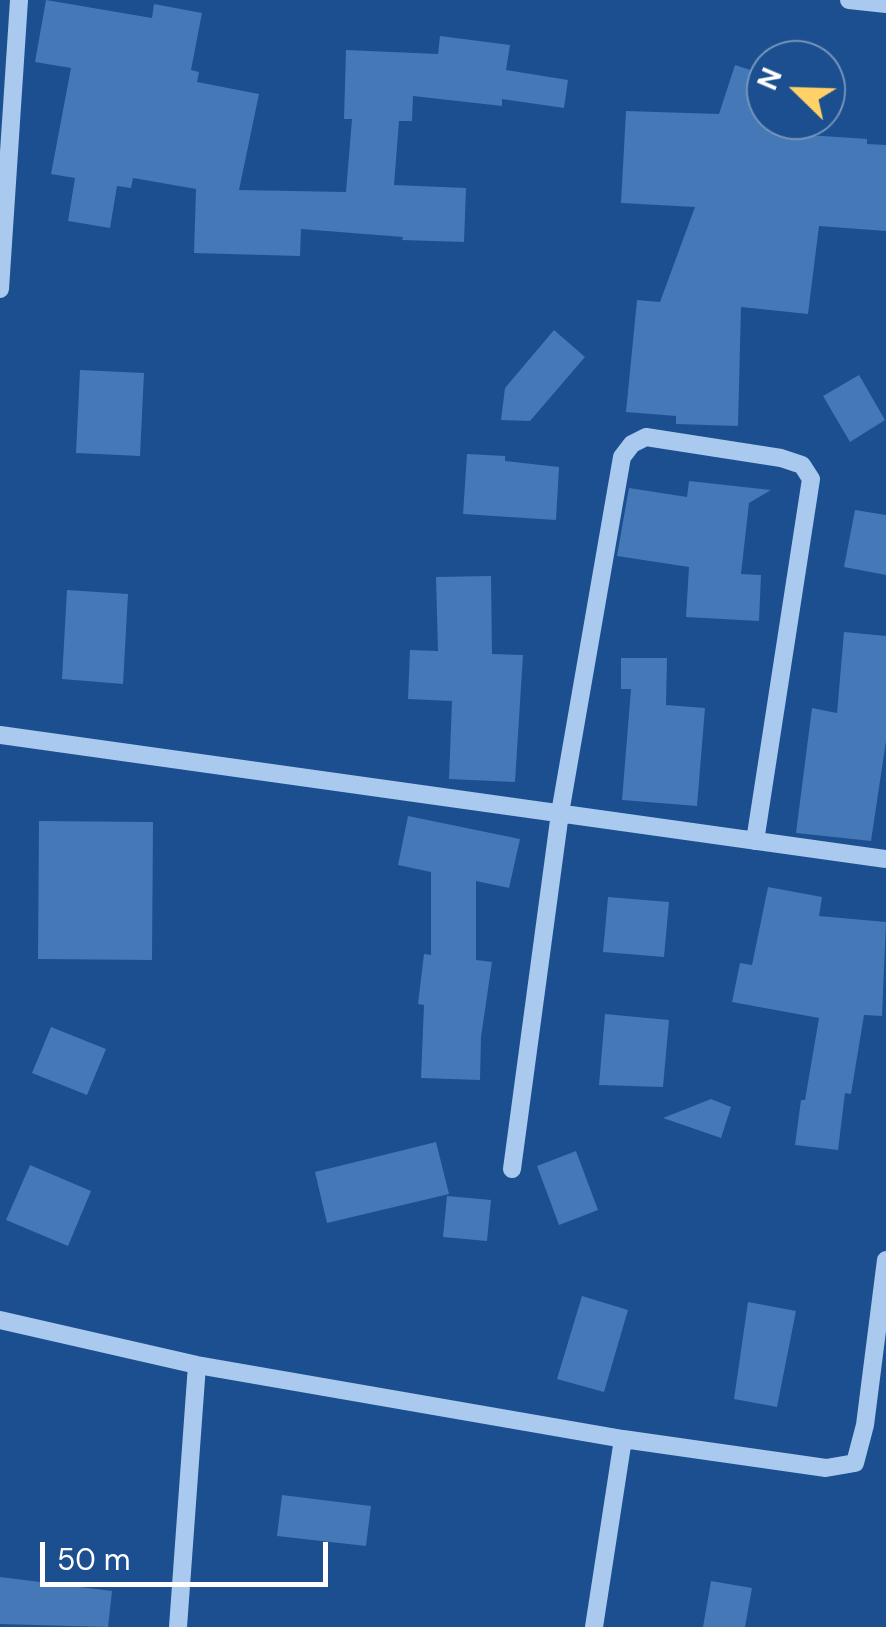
<!DOCTYPE html>
<style>
body{margin:0}
#map{position:relative;width:886px;height:1627px;overflow:hidden;background:#1b4f8f;font-family:"DM Sans",sans-serif}
canvas{display:block}
.north{position:absolute;left:746px;top:40px;width:100px;height:100px;box-sizing:border-box;background:#1b4f8f;border:2px solid #7695bc;border-radius:50%;rotate:293deg;font-size:28px;font-weight:700;line-height:40px;text-align:center;color:#fff}
.north::after{content:'';display:block;margin:auto;width:35px;height:45px;background:#ffd166;clip-path:polygon(50% 0,100% 100%,50% 72%,0 100%)}
.scale{position:absolute;left:40px;top:1542px;width:288px;height:45px;box-sizing:border-box;border:5px solid #fff;border-top:0;padding-left:12px;font-size:30px;line-height:35px;white-space:nowrap;color:#fff;-webkit-text-stroke:8px #1b4f8f;paint-order:stroke}
</style>
<div id="map">
<canvas width="886" height="1627"></canvas>
<div class="north">N</div>
<div class="scale">50 m</div>
</div>
<script>
const c = document.querySelector('canvas').getContext('2d');
c.lineJoin = 'round';
function paint(path, color) {
  c.fillStyle = color;
  c.fill(path, 'evenodd');
}
function stroke(path, color, width, dash) {
  c.strokeStyle = color;
  c.lineWidth = width;
  c.lineCap = dash ? 'butt' : 'round';
  c.setLineDash(dash || []);
  c.stroke(path);
}
paint(new Path2D(`
 M46,0L152,18L154,4L202,13L191,70L199,72L197,82L259,94L239,190L346,192L352,119H344L346,50L438,54L440,36L510,45L506,70L568,80L564,108L502,99V106L413,96L412,121H399L394,185L466,188L464,242L402,240L403,237L301,229L300,256L194,253L196,189L133,178L131,188L117,186L110,228L68,221L75,178L51,174L71,68L35,62Z
 M735,65L766,75V120H783L779,133L867,139V144L886,145V231L819,226L808,314L741,307L738,426L676,424V416L626,412L637,300L660,302L695,207L621,203L626,111L719,114Z
 M554,330L585,357L530,421L501,420L505,388Z
 M80,370L144,373L140,456L76,453Z
 M859,375L885,420L850,442L823,396Z
 M467,454L505,456V461L559,467L556,520L463,514Z
 M689,481L771,490L749,503L741,574L761,575L759,621L686,617L689,567L617,556L629,488L687,497Z
 M855,510L886,515V575L844,567Z
 M491,576L492,654L523,655L515,782L449,779L452,701L408,699L410,650L438,651L436,577Z
 M67,590L128,594L123,684L62,679Z
 M844,632L886,636V741L871,841L796,833L812,708L837,713Z
 M621,658H667L666,705L705,708L697,806L622,800L631,689H621Z
 M408,816L520,839L509,888L476,881V960L492,962L481,1037L480,1080L421,1078L424,1005L418,1004L424,954L431,955V872L398,865Z
 M39,821L153,822L152,960L38,959Z
 M768,887L822,897L819,916L886,922L882,1016L864,1015L851,1094L845,1093L838,1150L795,1145L801,1100H805L819,1018L732,1002L740,963L752,965Z
 M608,897L669,902L664,957L603,952Z
 M605,1014L669,1020L663,1087L599,1085Z
 M51,1027L106,1049L87,1095L32,1073Z
 M711,1099L731,1107L721,1138L663,1118Z
 M436,1142L449,1194L327,1223L315,1172Z
 M576,1151L598,1210L559,1225L537,1166Z
 M30,1165L91,1191L68,1246L6,1220Z
 M447,1196L491,1200L487,1241L443,1237Z
 M582,1296L628,1310L604,1392L557,1379Z
 M748,1302L796,1311L777,1407L734,1399Z
 M282,1495L371,1506L366,1546L277,1536Z
 M0,1577L112,1591L108,1627L0,1624Z
 M711,1581L752,1588L745,1627H703Z`), '#4478b7');
stroke(new Path2D(`
 M849,0L886,4
 M0,289L19,0
 M0,735L886,859
 M512,1169L560,813L622,457L632,444L646,437L781,458L802,465L811,479L755,841
 M0,1320L197,1365L623,1439L826,1468L855,1463L865,1425L886,1260
 M178,1627L197,1365
 M594,1627L623,1439`), '#a9c9ee', 18);
</script>
